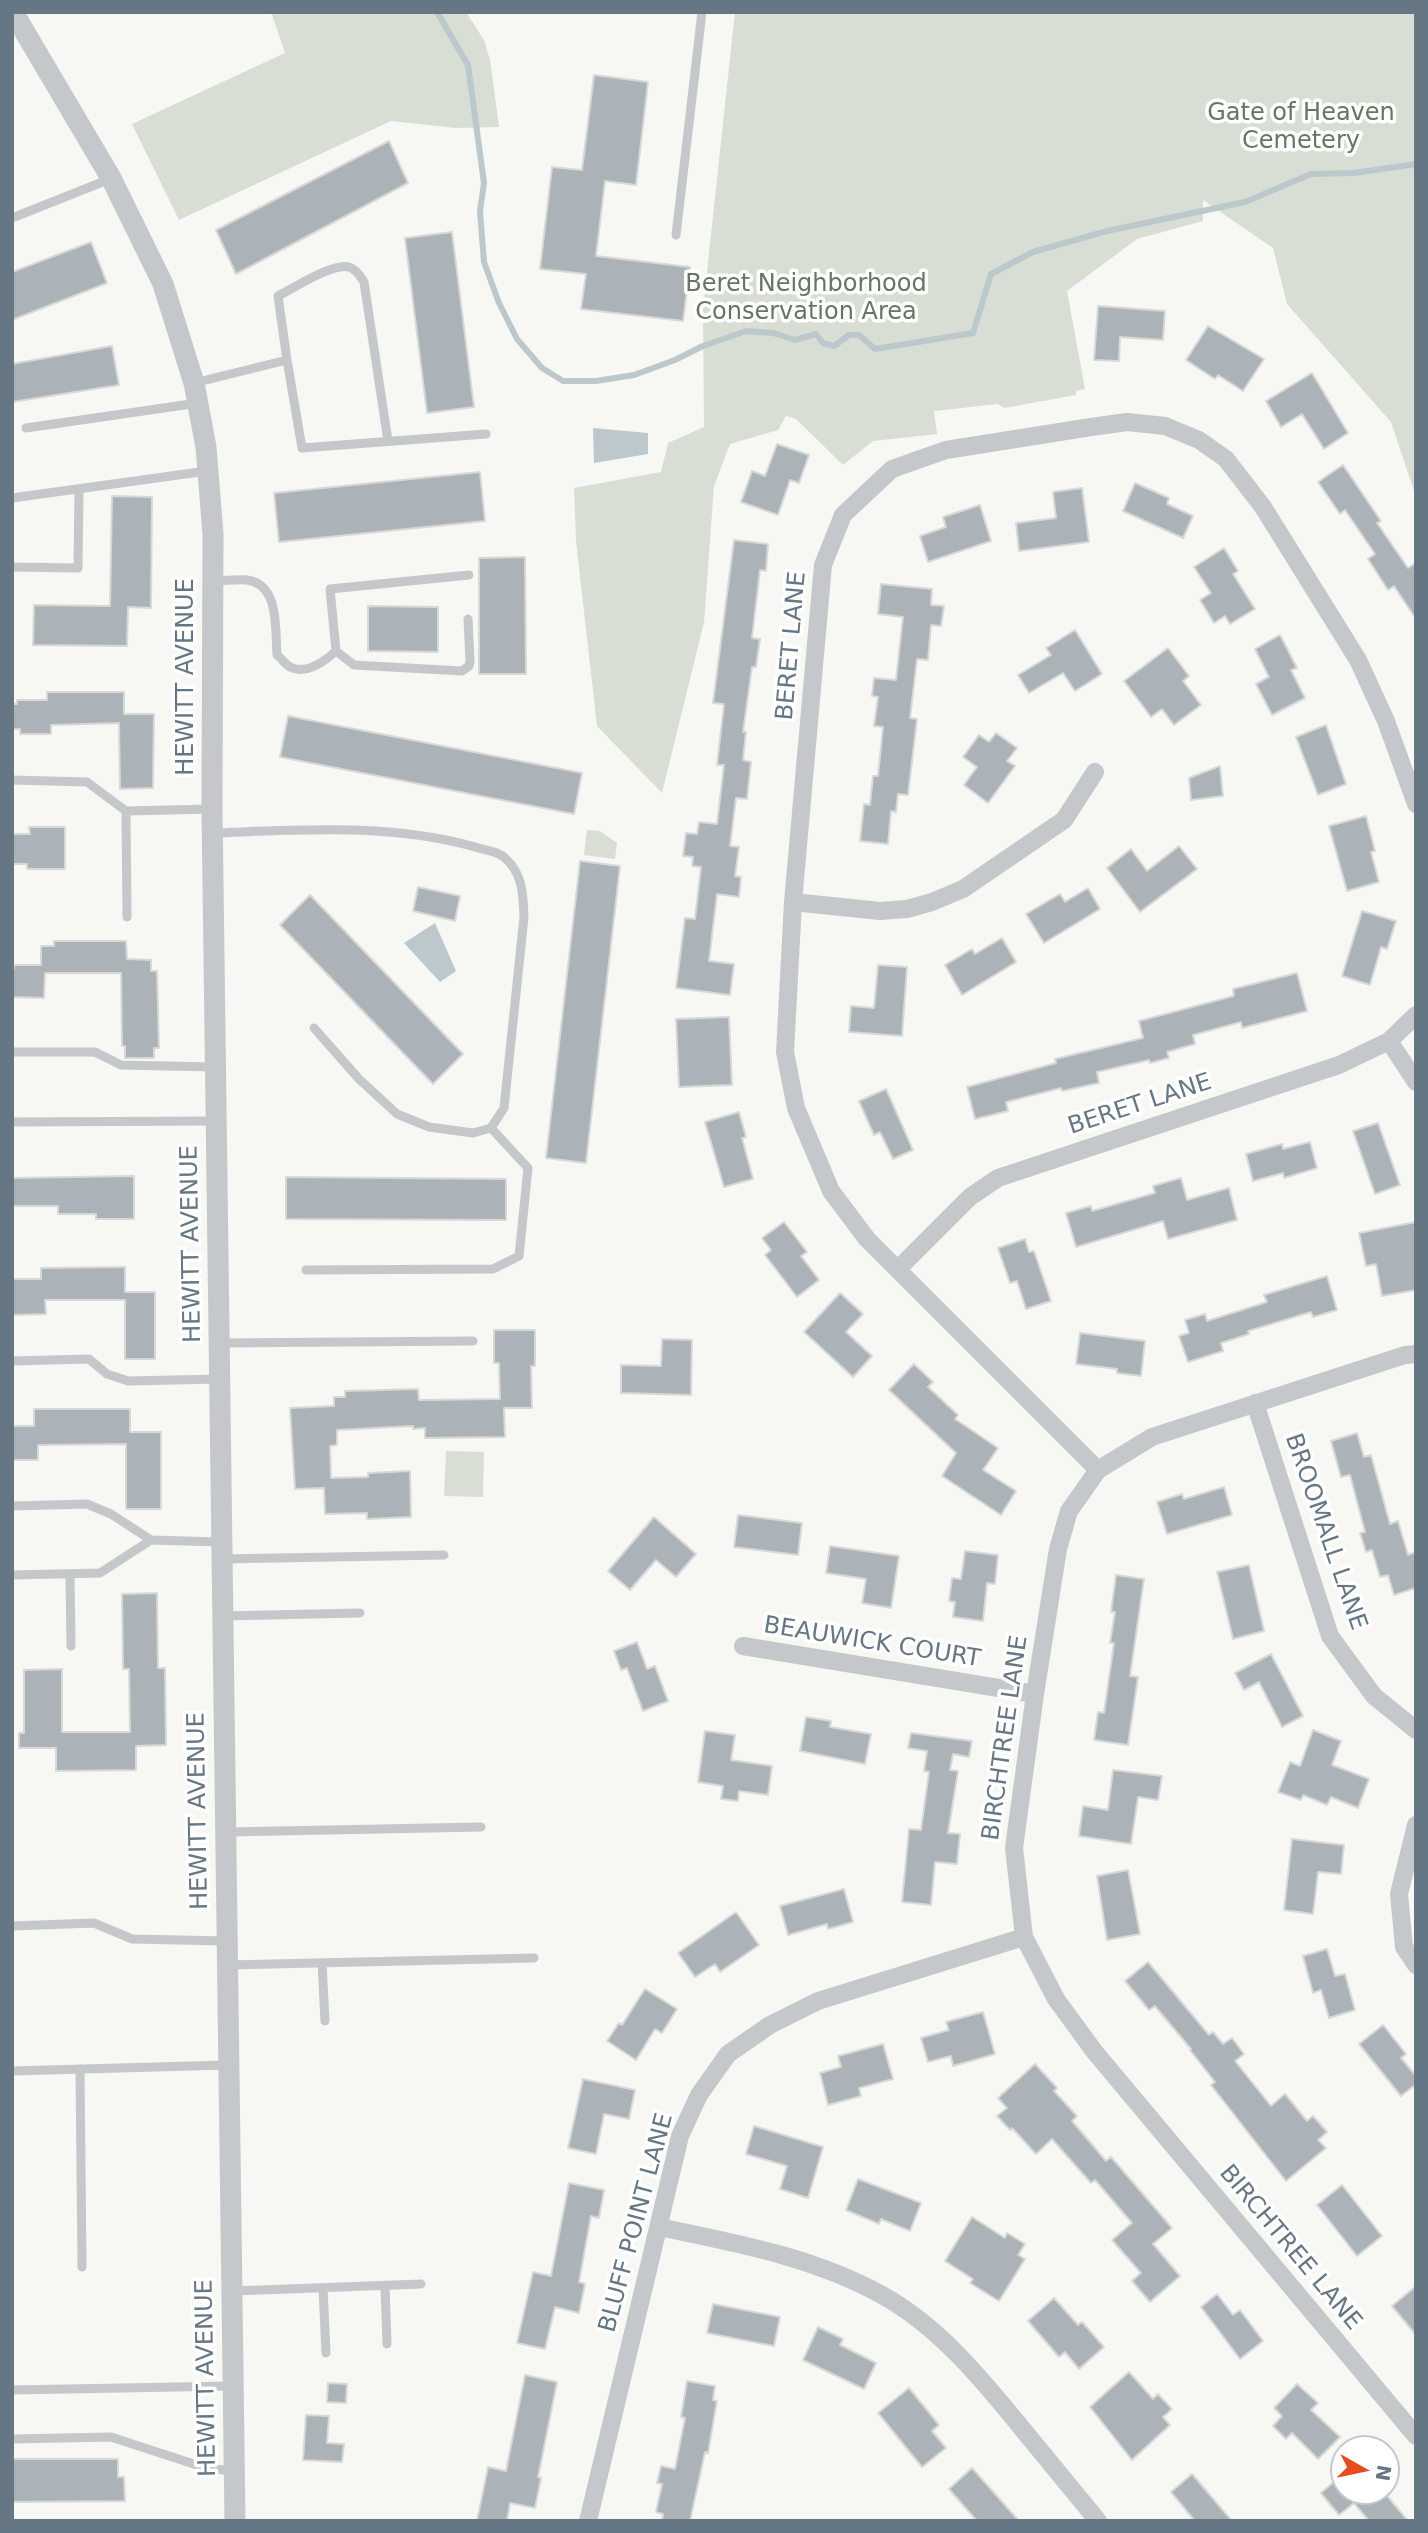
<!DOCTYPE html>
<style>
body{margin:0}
#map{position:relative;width:1428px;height:2533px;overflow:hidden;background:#f7f7f3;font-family:"DejaVu Sans",sans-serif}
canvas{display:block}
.frame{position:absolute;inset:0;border:14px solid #657785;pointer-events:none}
.north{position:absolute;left:1330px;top:2435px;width:70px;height:70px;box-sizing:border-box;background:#fff;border:2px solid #c1c9ce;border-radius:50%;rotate:99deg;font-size:19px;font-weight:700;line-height:28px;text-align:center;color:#657785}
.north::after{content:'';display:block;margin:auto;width:24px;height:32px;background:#e94b21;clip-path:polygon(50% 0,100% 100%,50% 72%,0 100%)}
</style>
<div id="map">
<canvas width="1428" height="2533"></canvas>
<div class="frame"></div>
<div class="north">N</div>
</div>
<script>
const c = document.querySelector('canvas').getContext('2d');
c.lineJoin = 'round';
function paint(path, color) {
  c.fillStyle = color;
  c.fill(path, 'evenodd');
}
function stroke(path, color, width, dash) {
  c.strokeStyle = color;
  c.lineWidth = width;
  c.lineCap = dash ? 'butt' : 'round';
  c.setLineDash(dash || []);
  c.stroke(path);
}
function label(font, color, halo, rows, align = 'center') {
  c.font = font + ' "DejaVu Sans",sans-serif';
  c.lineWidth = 7;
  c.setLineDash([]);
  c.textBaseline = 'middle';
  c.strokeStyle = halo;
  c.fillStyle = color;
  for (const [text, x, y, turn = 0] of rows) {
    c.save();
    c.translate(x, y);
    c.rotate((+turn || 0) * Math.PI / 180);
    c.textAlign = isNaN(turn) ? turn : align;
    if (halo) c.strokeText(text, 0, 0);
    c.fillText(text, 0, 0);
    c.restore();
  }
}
paint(new Path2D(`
 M271,12H466L484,40L490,60L499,127L456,128L391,121L179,220L132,124L285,53Z
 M735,12H1416V497L1391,422L1287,304L1273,248L1203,200V221L1137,239L1067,291L1085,389L1076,391V395L1004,408L998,404L934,411L937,434L873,441L843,465L796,419L786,416L778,430L730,444L714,486L704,622L662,793L597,726L576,541L574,488L661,472L668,443L704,427L703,309Z
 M587,830L600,831L617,843L615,859L584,855Z
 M446,1451L484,1452L483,1497L444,1496Z`), '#d8ded4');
paint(new Path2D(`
 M593,428L648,433V454L594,463Z
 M435,923L456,971L440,982L404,943Z`), '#bcc8cc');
stroke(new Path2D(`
 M437,12L468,65L484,183L480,211L484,262L499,303L517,339L542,368L563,381H596L634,375L675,360L703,346L746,331L773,333L795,340L816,334L823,343L834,346L849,335H859L875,349L973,333L991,274L1033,252L1107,231L1245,202L1311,174L1354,173L1416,164`), '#bcc8cc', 6);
const building = new Path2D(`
 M594,75L648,82L636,185L605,181L596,256L690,267L683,321L581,309L586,274L540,269L552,167L582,170Z
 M389,141L408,183L236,274L216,230Z
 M452,232L474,407L427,413L405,238Z
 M91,242L107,283L12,320V272Z
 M1098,306L1165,311L1163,340L1120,337L1119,361L1094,360Z
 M1208,326L1264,359L1243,391L1218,375L1215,379L1186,360Z
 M112,346L119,385L12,402V364Z
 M1312,373L1348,433L1324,449L1302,414L1281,427L1266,401Z
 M777,444L809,455L799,483L790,480L778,515L741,502L752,471L765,476Z
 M1343,465L1381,521L1377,523L1408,568L1416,563V619L1394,586L1388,590L1368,559L1375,554L1345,510L1340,514L1318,482Z
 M480,472L485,521L279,542L274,493Z
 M1135,483L1169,498L1167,504L1193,516L1183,538L1123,511Z
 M1082,488L1089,542L1019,551L1016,523L1056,518L1053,492Z
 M112,496L152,497L151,608L128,607L127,646L33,645L34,605L110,606Z
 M980,505L991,541L928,562L920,536L946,527L943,517Z
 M734,540L768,544L766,571L760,570L752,638L760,639L756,667H752L743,732H746L743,760L751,762L747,799L736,798L730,846L739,847L735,876L741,877L739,897L717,894L709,961L734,964L730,995L676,988L685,918L695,919L701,867L692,866L693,857L683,856L686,833L697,834L699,822L717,824L724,765H717L724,704L713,703Z
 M1224,548L1238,571L1233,574L1255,609L1230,624L1225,616L1214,623L1200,600L1211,593L1194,567Z
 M525,557L526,674H479V558Z
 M881,584L932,589L931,605L944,606L941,626L931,625L928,660L917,659L910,718L917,719L908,795L898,794L896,812L891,811L888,844L860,841L864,804L870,805L873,776H878L883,727L874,726L878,697L872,696L874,678L896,680L903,617L878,614Z
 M368,606L438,607V652L368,651Z
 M1075,630L1102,674L1075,691L1063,673L1029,693L1018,675L1051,655L1046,648Z
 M1280,635L1297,668L1291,670L1305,698L1272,715L1256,684L1269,677L1255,649Z
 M1168,648L1189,676L1183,681L1201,705L1174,725L1162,709L1151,717L1124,681Z
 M47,692H124V714H154L153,788L120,789L119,723L51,725V734H20V729H12V704H17V700H47Z
 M288,716L582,773L574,814L280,757Z
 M1326,725L1346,784L1318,795L1296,737Z
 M996,733L1017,748L1007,761L1015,766L988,803L964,785L977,767L963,757L979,735L989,742Z
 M1220,766L1223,796L1191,800L1189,778Z
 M1366,816L1375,851L1371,852L1379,882L1347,891L1329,826Z
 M29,827H65V869H27V864H12V834H30Z
 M1179,846L1197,869L1140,912L1107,868L1131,849L1147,871Z
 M580,861L620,866L586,1163L546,1158Z
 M418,887L460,896L455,921L413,911Z
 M1088,888L1100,909L1044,943L1026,914L1060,894L1065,902Z
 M310,895L463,1054L433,1084L280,925Z
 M1362,911L1396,921L1387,949L1381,947L1370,985L1342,976Z
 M1002,938L1016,962L962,995L945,965L972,949L975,954Z
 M54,941H126L127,959L151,960V971H157L158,1010L159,1048H154V1058H125V1046H122L121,973H45L44,998L12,997V969H14V965H41V946H54Z
 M878,965L907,967L902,1036L849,1032L851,1006L874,1008Z
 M1297,973L1307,1011L1242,1028L1241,1022L1193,1035L1195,1044L1167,1052L1169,1058L1150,1063L1149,1060L1097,1072L1099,1083L1062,1091L1061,1088L1006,1102L1008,1111L975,1119L967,1087L1056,1063L1055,1059L1143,1038L1139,1021L1234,996L1233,989Z
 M729,1017L732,1085L679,1087L676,1019Z
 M886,1089L913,1150L893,1159L880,1132L874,1135L859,1101Z
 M739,1112L746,1137L742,1138L753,1179L724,1187L705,1122Z
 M1378,1123L1400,1185L1375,1194L1353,1131Z
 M1310,1142L1317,1168L1284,1178L1283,1173L1253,1181L1246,1154L1282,1144L1283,1149Z
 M134,1176V1219H96V1214H58V1206H12V1178Z
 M286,1177L506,1179V1220L286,1219Z
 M1181,1178L1187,1200L1229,1188L1237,1220L1168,1239L1163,1221L1076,1247L1066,1213L1091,1206L1092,1211L1155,1193L1153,1186Z
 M784,1222L807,1252L801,1256L819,1280L797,1297L765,1255L771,1250L762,1238Z
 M1416,1222V1290L1382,1296L1376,1264L1366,1266L1359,1233Z
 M1025,1239L1029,1252L1034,1251L1051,1301L1026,1309L1017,1281L1010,1283L998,1248Z
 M125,1267V1292H155V1359H125V1300H45L46,1314L12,1315V1279H41V1268Z
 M1327,1276L1337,1310L1313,1317L1311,1312L1248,1331L1249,1334L1221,1343L1223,1351L1188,1362L1179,1336L1189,1333L1185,1320L1205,1314L1207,1321L1267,1302L1264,1295Z
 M840,1293L863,1314L846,1332L872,1356L853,1377L804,1332Z
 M494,1330H535V1366H531L532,1408H504L505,1437L425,1438V1428L413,1429V1426L337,1430V1445L330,1446L331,1478L368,1477V1473L410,1471L411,1517L367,1519V1513L325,1514L324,1488L295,1489L290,1408L334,1406V1397H345V1391L418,1389L419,1400L500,1399L499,1363H494Z
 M1080,1333L1145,1341L1141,1376L1117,1373V1369L1076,1364Z
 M662,1339L692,1340L691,1395L621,1393V1365L661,1366Z
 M914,1364L933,1382L928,1387L958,1415L955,1419L998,1448L983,1470L1016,1491L1001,1515L942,1476L956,1453L889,1390Z
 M34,1409H130V1432H161V1509H126V1444L38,1445V1460H12V1426H34Z
 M1357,1433L1364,1457L1371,1455L1390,1524L1398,1521L1408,1555L1416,1552V1588L1394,1595L1388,1575L1380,1577L1372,1550L1366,1552L1360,1533L1365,1532L1350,1475L1341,1477L1331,1441Z
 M1224,1487L1232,1515L1167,1534L1157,1502L1182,1494L1184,1499Z
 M738,1515L802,1523L798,1555L734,1547Z
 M654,1517L696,1554L676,1577L656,1560L630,1590L608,1571Z
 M830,1546L899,1556L891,1608L862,1603L866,1579L826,1573Z
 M965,1551L998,1555L995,1584L987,1583L983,1621L953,1617L955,1602L949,1601L952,1578L961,1579Z
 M1249,1565L1264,1631L1233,1639L1217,1572Z
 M1116,1575L1144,1579L1130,1676L1138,1677L1128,1745L1094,1740L1098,1712L1104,1713L1114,1643H1110L1115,1612H1111Z
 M157,1593L158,1668H165L166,1745L136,1746V1770L56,1771V1748H19V1733H24V1670L62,1669V1732H130L129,1669H123L122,1594Z
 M637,1642L647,1669L655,1666L668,1701L643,1711L627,1668L621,1670L614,1651Z
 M1271,1654L1303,1716L1282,1727L1259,1682L1244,1690L1235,1673Z
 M806,1717L831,1721L830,1727L871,1734L865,1764L800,1751Z
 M1313,1730L1341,1741L1332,1765L1369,1779L1358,1808L1331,1797L1327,1805L1303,1795L1301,1800L1278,1792L1290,1762L1300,1766Z
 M705,1731L735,1735L731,1760L772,1766L768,1795L739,1791L738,1801L721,1799L723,1786L698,1782Z
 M911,1733L972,1741L969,1757L953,1754L950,1770L958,1771L948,1833L960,1834L957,1864L935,1862L931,1905L902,1902L909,1829L921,1830L929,1772L924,1771L927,1751L908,1748Z
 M1113,1770L1162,1776L1158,1800L1138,1797L1131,1844L1079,1836L1083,1806L1108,1810Z
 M1292,1839L1344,1845L1341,1874L1318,1872L1313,1914L1284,1910Z
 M1128,1870L1140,1934L1107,1940L1097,1876Z
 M844,1889L853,1922L828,1929L827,1924L788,1935L780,1906Z
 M736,1912L759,1945L720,1972L715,1964L695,1977L678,1953Z
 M1327,1949L1335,1976L1345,1974L1355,2010L1329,2018L1321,1990L1313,1993L1303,1956Z
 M1148,1962L1209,2035L1213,2032L1223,2044L1232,2038L1244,2054L1235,2061L1271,2106L1285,2094L1307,2121L1313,2116L1327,2132L1318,2140L1326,2148L1286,2181L1211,2085L1215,2082L1190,2050L1191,2049L1155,2006L1149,2010L1125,1981Z
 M645,1989L677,2009L662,2033L655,2029L636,2060L607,2041L619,2023L622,2025Z
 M983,2012L995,2054L953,2066L951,2056L928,2062L921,2038L949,2030L946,2022Z
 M1383,2025L1406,2054L1401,2058L1416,2076V2084L1401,2096L1359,2044Z
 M883,2044L893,2079L859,2088L861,2096L828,2105L820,2073L841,2067L838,2056Z
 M1035,2064L1057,2088L1054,2091L1077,2116L1072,2121L1106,2161L1111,2157L1172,2228L1153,2244L1180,2276L1150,2302L1132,2281L1141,2273L1112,2240L1132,2223L1095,2180L1091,2183L1052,2139L1036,2154L1012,2128L1010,2130L997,2116L1007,2108L998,2098Z
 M583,2079L635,2090L629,2119L604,2114L596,2154L568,2148Z
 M754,2126L823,2147L808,2198L780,2189L787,2166L746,2154Z
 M858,2179L921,2203L910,2231L881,2219L879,2224L846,2210Z
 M569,2183L604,2190L599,2218L591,2216L579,2282L585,2284L579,2313L555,2307L545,2349L517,2343L533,2272L551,2276Z
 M1342,2185L1382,2236L1357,2256L1317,2205Z
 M972,2217L1005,2238L1007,2233L1025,2244L1018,2255L1025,2259L999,2301L970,2283L973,2279L945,2261Z
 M1416,2286V2335L1392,2306Z
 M1217,2294L1233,2315L1240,2310L1263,2341L1240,2359L1201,2307Z
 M1054,2298L1078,2325L1082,2322L1104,2347L1079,2369L1065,2352L1059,2357L1028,2321Z
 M713,2304L780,2317L774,2346L707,2333Z
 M818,2327L843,2339L840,2345L876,2363L864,2389L803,2360Z
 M1129,2372L1153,2399L1158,2394L1172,2409L1163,2417L1170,2425L1132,2460L1090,2407Z
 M525,2375L557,2382L538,2477L541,2478L535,2508L510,2503L507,2521H477L488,2467L506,2471Z
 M687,2381L715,2386L713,2400L717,2401L708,2453L705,2452L690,2521H662L663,2514L656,2512L662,2484L657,2483L661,2466L675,2469L685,2418L681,2417Z
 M328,2383L347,2384L346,2403L327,2402Z
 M1297,2384L1318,2403L1311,2410L1340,2437L1318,2459L1292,2433L1286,2439L1273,2426L1282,2416L1274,2408Z
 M909,2388L939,2425L932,2431L946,2448L922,2467L878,2413Z
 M306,2415L329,2416L327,2443L344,2444L342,2462L303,2460Z
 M12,2459H118V2477H124L125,2501L12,2502Z
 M972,2468L1019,2521H977L949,2489Z
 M1344,2473V2491H1383L1408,2521H1369L1354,2503L1339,2515L1321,2493Z
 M1192,2474L1232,2521H1195L1171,2492Z`);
paint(building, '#abb3b9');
stroke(building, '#d8d8d6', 2);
stroke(new Path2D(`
 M12,218L110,179
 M676,235L702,12
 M287,360L278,296C294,288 332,263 349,267C356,269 360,276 364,282L388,441
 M194,383L287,360L302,448L486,434
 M26,428L198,403
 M12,498L207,471
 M12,567L78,568L79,489
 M214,581C225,581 236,579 247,580C280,584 275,631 277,655C281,658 286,665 290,667C306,675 325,661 336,651L330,589L469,575
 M336,651L354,665L462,671L469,666L470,661L468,619
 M12,780L87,782L126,811
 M213,833C300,830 390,823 475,847C484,850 498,851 505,858C523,874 523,894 524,917L504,1108L491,1128L473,1133L429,1127L397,1114L359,1079L314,1028
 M127,917L126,811L211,809
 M12,1052H95L121,1065L214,1067
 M12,1122L215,1121
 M306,1270L493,1269L519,1256L528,1168L491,1128
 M219,1343L473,1341
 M12,1361L89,1359L107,1374L128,1381L220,1379
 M12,1506L87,1504L111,1514L151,1540L220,1542
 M222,1559L444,1555
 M70,1574L71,1646
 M12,1575L100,1573L151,1540
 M223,1616L360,1613
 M227,1832L481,1827
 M12,1926L94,1923L132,1939L227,1941
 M322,1963L325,2021
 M228,1965L534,1958
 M80,2069L82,2267
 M12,2071L227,2065
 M385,2286L387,2344
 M323,2288L326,2353
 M234,2291L421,2284
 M12,2390L231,2386
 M12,2439L111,2437L206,2468L233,2471`), '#c4c8cb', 9);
stroke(new Path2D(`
 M793,902L880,911L907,909L932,902L963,889L1064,820L1095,772
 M1389,1041L1416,1082
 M898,1269L970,1197L998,1178L1339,1065L1389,1041L1416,1015
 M1416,1354L1405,1355L1152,1437L1098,1470L1069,1511L1058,1549L1035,1694L1014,1848L1024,1937L1056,1999L1094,2051L1416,2436
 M1255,1403L1330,1636L1374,1696L1416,1730
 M1098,1470L867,1239L831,1191L796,1108L785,1052L793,902L823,565L843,515L892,469L946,450L1091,427L1127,422L1165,426L1199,440L1226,459L1263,507L1358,660L1386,721L1416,804
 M743,1646L1035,1694
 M1416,1825L1399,1894L1404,1947L1416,1965
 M659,2227C736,2243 813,2257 882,2295C938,2326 980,2377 1020,2426C1046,2458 1072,2489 1098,2521
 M588,2521L680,2136L699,2095L728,2054L770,2025L818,2001L1024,1937`), '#c4c8cb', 18);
stroke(new Path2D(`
 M13,12L111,178L163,284L194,383L206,447L213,534L212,809L235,2521`), '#c4c8cb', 21);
label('24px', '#657760', '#fff', [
 ["Gate of Heaven",1301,114],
 ["Cemetery",1301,142],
 ["Beret Neighborhood",806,285],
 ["Conservation Area",806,313]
]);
label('24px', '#657785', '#fff', [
 ["BERET LANE",792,646,-85],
 ["HEWITT AVENUE",187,677,-90],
 ["BERET LANE",1140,1105,-18],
 ["HEWITT AVENUE",192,1244,-91],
 ["BROOMALL LANE",1325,1532,71],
 ["BEAUWICK COURT",872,1643,9],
 ["BIRCHTREE LANE",1006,1738,-82],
 ["HEWITT AVENUE",199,1811,-91],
 ["BLUFF POINT LANE",637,2223,-75],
 ["BIRCHTREE LANE",1290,2248,50],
 ["HEWITT AVENUE",207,2378,-91]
]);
</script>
